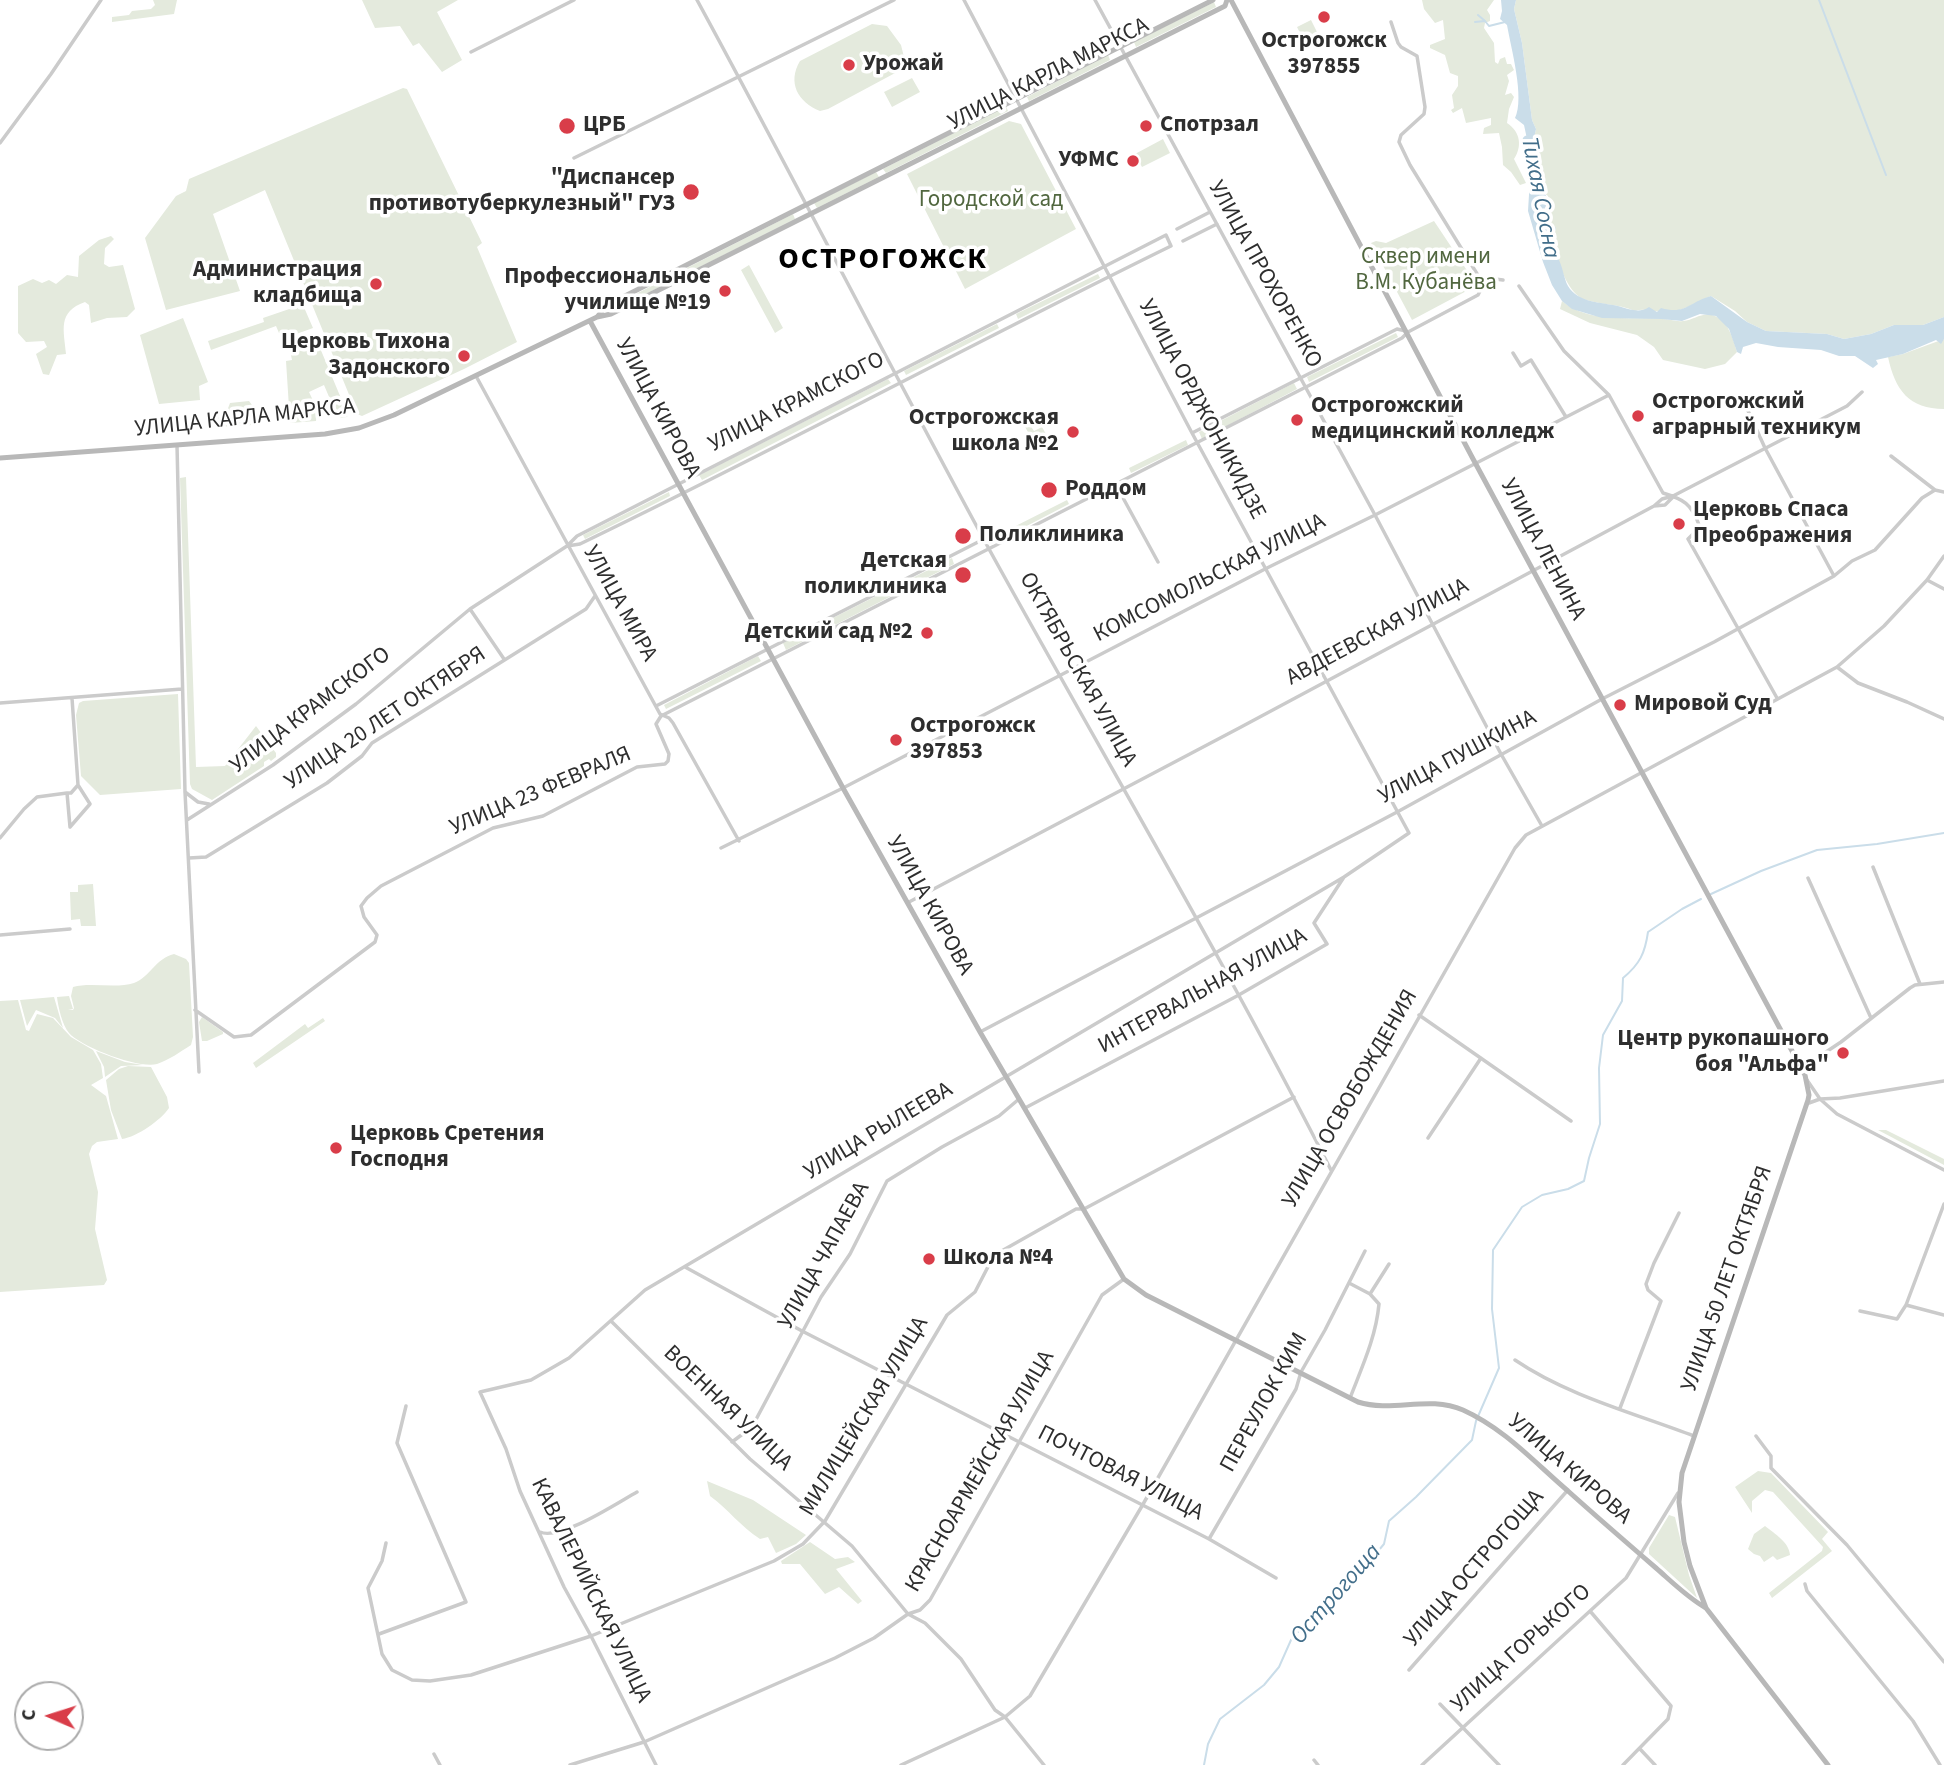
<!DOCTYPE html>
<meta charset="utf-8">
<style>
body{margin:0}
#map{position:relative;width:1944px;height:1765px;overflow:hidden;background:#fff;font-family:"Source Sans 3",sans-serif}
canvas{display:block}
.north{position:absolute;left:14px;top:1681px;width:70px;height:70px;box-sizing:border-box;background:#fff;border:2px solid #ababab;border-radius:50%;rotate:273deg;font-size:19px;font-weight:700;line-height:28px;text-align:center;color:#2e2e2e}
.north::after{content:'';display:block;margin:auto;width:24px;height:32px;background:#d93d49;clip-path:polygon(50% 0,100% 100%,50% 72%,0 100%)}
</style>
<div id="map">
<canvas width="1944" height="1765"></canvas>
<div class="north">С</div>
</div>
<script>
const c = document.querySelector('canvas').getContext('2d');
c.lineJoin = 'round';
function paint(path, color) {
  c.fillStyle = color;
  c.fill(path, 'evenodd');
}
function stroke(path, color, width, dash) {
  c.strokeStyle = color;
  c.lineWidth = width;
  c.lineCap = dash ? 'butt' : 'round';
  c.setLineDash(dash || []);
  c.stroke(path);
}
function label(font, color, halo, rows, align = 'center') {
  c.font = font + ' "Source Sans 3",sans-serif';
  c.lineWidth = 7;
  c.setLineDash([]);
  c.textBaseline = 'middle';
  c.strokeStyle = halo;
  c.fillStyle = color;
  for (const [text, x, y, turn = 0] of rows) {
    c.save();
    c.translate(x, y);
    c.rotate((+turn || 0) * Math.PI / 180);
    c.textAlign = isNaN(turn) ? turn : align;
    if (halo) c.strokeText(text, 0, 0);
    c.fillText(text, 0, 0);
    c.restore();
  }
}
paint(new Path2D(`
 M153,0H177L174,14L112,22V17L129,15L132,11L151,9L155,5Z
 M362,0H458L437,12L462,60L442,72L419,43L413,46L400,26L375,28Z
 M1422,0H1494L1487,10L1490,15V21L1485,23L1484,28L1494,43L1495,62L1498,64L1500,59L1505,57L1507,64H1511L1514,70L1507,75L1509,81L1505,95L1511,93L1514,97L1509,109L1507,123C1521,132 1522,147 1514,159L1526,183L1520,185L1511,172L1503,165L1502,147L1499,133L1483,134L1484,128L1491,125V118L1466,123L1462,108L1453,113L1451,110L1454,108L1452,95L1458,86V76L1450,73L1445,55L1430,48V45L1445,39L1443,20L1435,23L1424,9Z
 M1516,0H1944V317L1923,325H1894L1871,334L1844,339L1827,334L1766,331L1747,322L1735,311L1711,296C1698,301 1687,309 1675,311C1661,315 1647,307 1635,311C1619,304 1602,305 1586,300C1557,291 1550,222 1548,196L1542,191L1545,186L1542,179L1539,142L1534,138L1536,129L1532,120L1522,43L1514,9Z
 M1214,2L1216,7L1136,47L1134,42Z
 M1311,20L1321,40L1307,47L1297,27Z
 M872,24L887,26L901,45L904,57L897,72L828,109L820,111C798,102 787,83 800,61Z
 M1108,55L1110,60L1029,101L1027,97Z
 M912,78L920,92L892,107L884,92Z
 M403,88L407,89L482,243L477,247L517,342L464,369L362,416L357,414L265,190L213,214L240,291L166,310L145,238L176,196L186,191L189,179Z
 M1006,106L1008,111L886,173L883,169Z
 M1009,121L1021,124L1076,229L965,289L907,174Z
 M1163,139L1170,153L1142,167L1135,154Z
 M876,172L879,177L817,208L814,203Z
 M793,214L795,219L622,306L620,302Z
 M1434,221L1472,278L1469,280L1474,287L1412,320L1371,243L1376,241L1386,243Z
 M111,236L114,239L105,248L104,264L109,267L123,265L135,309L127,317L107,318L91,323L89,305L85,302C57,312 64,330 66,354L57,355L49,375L43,374L36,354L47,347L44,341L26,342L18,333V286L33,279L42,283L49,280L56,284L67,275L78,277L79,256L99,240Z
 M749,265L783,328L775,333L741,270Z
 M1098,274L1100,278L1018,319L1016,314Z
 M1562,301C1590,324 1627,316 1662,319C1669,319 1676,322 1683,321C1695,320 1702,311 1715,316C1729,322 1733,339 1737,352L1725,364L1705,369L1663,360L1654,347L1637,335L1590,323L1560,309Z
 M301,305H303L313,328L288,337L285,332L279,333L276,326L211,350L208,341L264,322L263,318Z
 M183,318L208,382L199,386L200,400L159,404L140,335Z
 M997,324L999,328L906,375L904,371Z
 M1396,333L1398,337L1309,382L1307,377Z
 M1944,339V409C1909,409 1895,390 1888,357L1903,354Z
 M314,345L320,348L348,415L347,417L338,418L324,385L309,392L317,409L316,421L290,423L286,361L292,360L290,350Z
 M888,379L891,383L702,480L699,475Z
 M1294,383L1297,389L1202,439L1199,432Z
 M249,401L252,405V425L216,427L214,411H227L230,403Z
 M1028,422L1034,431L1042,427L1051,443L1038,450L1024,425Z
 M1186,440L1188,445L1131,473L1129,468Z
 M186,477L196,767L225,766L256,726L276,753V757L271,761L269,759L264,762V766L212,800L192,789L190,784L180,478Z
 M669,492L670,496L585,539L583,535Z
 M1067,500L1069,504L992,544L990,539Z
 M952,558L954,564L786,650L783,643Z
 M758,656L761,661L666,709L664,705Z
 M178,694L181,789L100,795L81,776L76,715L79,703L83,701Z
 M93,884L96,926H81L80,919L71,920L70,892H78V885Z
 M174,954L186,959L189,963L193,1037L191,1045C180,1052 169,1060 157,1064C139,1069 81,1047 69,1033C62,1025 58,1006 57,997L69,996L73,1009H68L73,1010L74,1008L71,996L73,987C91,982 116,989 134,983C150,977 156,958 174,954Z
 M54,997L63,1028L55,1018L36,1010L27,1026L20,1000Z
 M18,1000L26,1030L29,1031L37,1014L53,1018L71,1037L93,1050L101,1064L103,1078L91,1085L106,1096L118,1139L97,1142L92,1146L89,1154L98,1192L95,1229L107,1280L104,1285L0,1292V1001Z
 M202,1017L223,1032V1034L207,1041H202L199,1022Z
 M323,1018L325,1021L256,1068L253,1063L305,1024L308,1028Z
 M96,1051L125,1062L143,1065L121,1066L105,1077L104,1067Z
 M128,1066L151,1067L167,1097L169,1108C161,1120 137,1137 122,1139L111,1110L106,1080L119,1069Z
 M1878,1130H1886L1944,1159V1165Z
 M1758,1471L1771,1473L1828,1532L1822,1539L1832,1551L1772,1598L1769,1593L1822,1551L1823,1547L1773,1492L1765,1490L1752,1501V1513L1735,1487Z
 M707,1481L753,1500L806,1535L796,1544L776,1553L768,1537L760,1539C740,1526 729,1510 710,1496Z
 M1669,1515L1675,1517L1689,1575L1697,1598L1649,1554V1548Z
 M1765,1526C1775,1534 1789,1542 1790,1555L1777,1560L1773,1556L1764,1562L1760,1556L1754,1554L1748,1549L1754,1534Z
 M810,1542L835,1559L848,1557L855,1562L836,1569L862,1601L858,1604L839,1587L825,1594L800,1564H782L781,1561Z`), '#e4eadd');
paint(new Path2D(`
 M1501,0H1516L1514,9L1522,43L1532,120L1536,129L1534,138L1539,142L1542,178L1545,186L1542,191C1550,197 1552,212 1550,222L1556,228C1551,240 1555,248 1559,260C1563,268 1564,279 1568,286C1578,303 1601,302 1618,306C1629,309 1639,314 1649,307L1657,312L1661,308C1686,315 1689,302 1711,296L1747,322L1766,331L1827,334L1844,339L1871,334L1894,325H1923L1944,317V339L1941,344L1936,340L1903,354L1876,360L1878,364L1873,368L1855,356H1839L1821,350L1778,347L1756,343L1743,347L1741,354L1737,352L1729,329L1716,316L1700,314L1682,321L1661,319L1602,318L1572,309L1562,301L1552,285L1543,262L1528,211L1531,162L1529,150L1523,147L1527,139L1524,125L1515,118C1525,98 1511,48 1507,25L1500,19L1502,11Z`), '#cadde9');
stroke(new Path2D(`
 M1819,0L1886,175
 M1478,15L1485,21
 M1475,22L1485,21L1489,26L1505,22
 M1711,894L1761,871L1817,850L1877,844L1944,833
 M1204,1765L1208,1744L1220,1719L1264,1685L1279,1667L1291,1640L1314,1613L1343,1593L1384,1544L1389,1521L1416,1497L1472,1440L1476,1421L1499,1368L1492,1309L1493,1250L1522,1207L1542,1195L1568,1189L1584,1181L1589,1158L1600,1124L1599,1068L1603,1035L1622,1001L1623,978C1640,964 1645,953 1648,932L1682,909L1701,899`), '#cadde9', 2);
stroke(new Path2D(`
 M1527,140L1533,174`), '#cadde9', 9);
stroke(new Path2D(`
 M697,0C796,182 890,367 989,549C1103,756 1224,959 1331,1170
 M1095,0L1375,515L1501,754L1542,826
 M471,52L574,0
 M0,143L51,74L101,0
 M574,158L894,0
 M1177,229L1210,212
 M1183,241L1217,224
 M1479,277L1503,280
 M1519,286L1564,351L1609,395L1663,493C1683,499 1692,504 1699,525L1695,532L1688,539L1777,698
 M1513,353L1521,366L1531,360L1566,417
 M476,376L660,714L669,718L673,723L739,841
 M1744,402L1765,448L1834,576
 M1192,433L1397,329L1406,331
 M177,445L185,792L199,1072
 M1891,456L1935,490L1944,492
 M1116,485L1158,562
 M1654,506L1665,505L1673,497
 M1927,580L1944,589
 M470,609L504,659
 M1837,667L1858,683L1907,702L1944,719
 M72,698L78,785L71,793H67L70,827L90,804L78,785
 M0,703L182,689
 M656,706L984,539
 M185,792L198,802L209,804
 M187,820L273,765L356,704L470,609L567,546L577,536L1166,235L1171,246C973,343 779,448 580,544L567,546
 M0,838L24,809L37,797L67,793
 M721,848L843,788L1267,568L1375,515L1609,395
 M189,858L206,857L327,783L362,756L372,743L586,609L595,596
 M1873,867L1920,984
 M1808,878L1871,1018
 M909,902C1158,772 1407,639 1654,506L1662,499L1673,496L1847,406L1862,392
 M0,935L70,929
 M195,1010L234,1037L251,1035L375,942L377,935L364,917L361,906L367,898L381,886L493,828L543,816L637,767L665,764L668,761L669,754L656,724L661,716L1402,338L1408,332L1478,295L1482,287L1479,277L1410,165L1399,142L1401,135L1424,114L1425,107L1417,56L1401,47L1398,43L1391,22
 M1419,1015L1571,1121
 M980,1032L1399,811L1602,699L1714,642L1834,576L1852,561L1875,550L1922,498L1935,490
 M1802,1068L1841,1042L1910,988L1915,985L1944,982
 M1807,1080L1820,1099L1837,1114L1944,1170
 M1809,1103L1820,1099L1840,1098L1944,1081
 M1025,1108L1237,996L1327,944L1314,923L1344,877
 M1428,1138L1481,1058
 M1944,1204L1906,1305L1944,1315
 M685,1267L802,1331L1209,1539L1276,1578
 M1349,1283L1370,1294L1379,1304C1376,1337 1362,1367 1350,1398
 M1370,1294L1389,1264
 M1860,1311L1897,1319L1906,1305
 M612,1322L750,1459L852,1546L908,1614L925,1623L961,1659L995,1710L1005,1717L1044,1765
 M1515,1360C1568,1396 1634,1413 1694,1436
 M1620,1408L1661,1301L1648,1290L1646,1284L1654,1263L1679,1213
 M1756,1436L1771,1456V1468L1847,1545L1944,1662
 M732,1442L752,1427L821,1297L850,1254L887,1181L942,1147L999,1116L1019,1099
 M540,1532C560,1541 617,1503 637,1492
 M1209,1539L1296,1389L1301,1372L1325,1330L1365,1251
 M386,1543L382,1561L368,1588L382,1654L392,1670L412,1680L430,1681L471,1675L591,1636L774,1561L803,1544L825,1521L947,1315L975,1292L992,1259L998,1253L1076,1209H1084L1294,1097
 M1805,1584L1807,1591L1913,1721L1940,1765
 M1590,1611L1671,1706L1668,1719L1623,1765
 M379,1634L466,1602L397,1443L406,1406
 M1409,1670L1567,1491
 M1440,1704L1499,1765
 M1640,1749L1655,1765
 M434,1754L440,1765
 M1314,1760L1318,1765
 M570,1765L644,1742L835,1658L874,1638L908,1614L920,1610L930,1600L1102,1295L1124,1279
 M656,1765L591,1636L564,1587L520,1491L506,1449L480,1392L531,1380L569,1358L645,1290L1344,877L1409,833L1192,433L964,0
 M901,1765L1005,1717L1030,1696L1142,1506L1515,848L1526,835L1837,667L1884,626L1927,580L1944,556
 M1422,1765L1626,1578L1678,1493`), '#cbcbcb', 3.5);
stroke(new Path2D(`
 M1231,0L1472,457L1805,1075L1809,1095L1808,1100L1682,1473L1679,1502L1684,1542L1690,1566L1706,1608L1828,1765
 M597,317L607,305L1213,0
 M590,321L843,788L980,1032L1124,1279L1146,1295L1358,1402C1393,1413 1428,1395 1463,1410C1505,1429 1534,1462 1568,1491C1597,1517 1627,1543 1656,1568C1672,1582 1688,1598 1706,1608
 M0,458L325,434L359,428L394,415L597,317L611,314L1225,6L1227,0`), '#b8b8b8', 5);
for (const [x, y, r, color] of [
 [1324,17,7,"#d93d49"],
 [849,65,7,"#d93d49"],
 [567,126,9,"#d93d49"],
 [1146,126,7,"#d93d49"],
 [1133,161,7,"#d93d49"],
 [691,192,9,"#d93d49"],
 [376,284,7,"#d93d49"],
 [725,291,7,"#d93d49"],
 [464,356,7,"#d93d49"],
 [1638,416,7,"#d93d49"],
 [1297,420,7,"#d93d49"],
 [1073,432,7,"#d93d49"],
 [1049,490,9,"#d93d49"],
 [1679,524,7,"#d93d49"],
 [963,536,9,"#d93d49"],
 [963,575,9,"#d93d49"],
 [927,633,7,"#d93d49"],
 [1620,705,7,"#d93d49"],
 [896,740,7,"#d93d49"],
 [1843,1053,7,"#d93d49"],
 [336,1148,7,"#d93d49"],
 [929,1259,7,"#d93d49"]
]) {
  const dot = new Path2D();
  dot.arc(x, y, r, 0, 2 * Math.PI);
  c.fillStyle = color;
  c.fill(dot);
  stroke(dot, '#fff', 2.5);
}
label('bold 23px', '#2e2e2e', '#fff', [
 ["Острогожск",1324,42,"center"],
 ["397855",1324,68,"center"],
 ["Урожай",863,65],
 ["ЦРБ",583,126],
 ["Спотрзал",1160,126],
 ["УФМС",1119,161,"right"],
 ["\"Диспансер",675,179,"right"],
 ["противотуберкулезный\" ГУЗ",675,205,"right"],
 ["Администрация",362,271,"right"],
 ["кладбища",362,297,"right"],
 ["Профессиональное",711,278,"right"],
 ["училище №19",711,304,"right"],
 ["Церковь Тихона",450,343,"right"],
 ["Задонского",450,369,"right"],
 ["Острогожский",1652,403],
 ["аграрный техникум",1652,429],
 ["Острогожский",1311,407],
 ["медицинский колледж",1311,433],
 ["Острогожская",1059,419,"right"],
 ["школа №2",1059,445,"right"],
 ["Роддом",1065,490],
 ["Церковь Спаса",1693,511],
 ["Преображения",1693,537],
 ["Поликлиника",979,536],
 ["Детская",947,562,"right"],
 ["поликлиника",947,588,"right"],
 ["Детский сад №2",913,633,"right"],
 ["Мировой Суд",1634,705],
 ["Острогожск",910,727],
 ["397853",910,753],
 ["Центр рукопашного",1829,1040,"right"],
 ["боя \"Альфа\"",1829,1066,"right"],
 ["Церковь Сретения",350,1135],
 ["Господня",350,1161],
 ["Школа №4",943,1259]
], 'left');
label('23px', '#2e2e2e', '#fff', [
 ["УЛИЦА КАРЛА МАРКСА",1049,75,-27],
 ["УЛИЦА ПРОХОРЕНКО",1264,275,61],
 ["УЛИЦА КРАМСКОГО",797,403,-27],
 ["УЛИЦА КИРОВА",657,409,62],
 ["УЛИЦА ОРДЖОНИКИДЗЕ",1201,410,62],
 ["УЛИЦА КАРЛА МАРКСА",245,419,-6],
 ["УЛИЦА ЛЕНИНА",1542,550,62],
 ["КОМСОМОЛЬСКАЯ УЛИЦА",1210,579,-27],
 ["УЛИЦА МИРА",619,604,61],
 ["АВДЕЕВСКАЯ УЛИЦА",1378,633,-28],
 ["ОКТЯБРЬСКАЯ УЛИЦА",1077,670,61],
 ["УЛИЦА КРАМСКОГО",311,711,-37],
 ["УЛИЦА 20 ЛЕТ ОКТЯБРЯ",386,719,-34],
 ["УЛИЦА ПУШКИНА",1458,758,-28],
 ["УЛИЦА 23 ФЕВРАЛЯ",541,792,-23],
 ["УЛИЦА КИРОВА",929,906,61],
 ["ИНТЕРВАЛЬНАЯ УЛИЦА",1203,992,-29],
 ["УЛИЦА ОСВОБОЖДЕНИЯ",1351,1099,-60],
 ["УЛИЦА РЫЛЕЕВА",879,1132,-31],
 ["УЛИЦА ЧАПАЕВА",825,1256,-61],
 ["УЛИЦА 50 ЛЕТ ОКТЯБРЯ",1728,1279,-71],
 ["ПЕРЕУЛОК КИМ",1265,1403,-61],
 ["ВОЕННАЯ УЛИЦА",727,1409,44],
 ["МИЛИЦЕЙСКАЯ УЛИЦА",865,1417,-59],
 ["УЛИЦА КИРОВА",1569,1470,41],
 ["КРАСНОАРМЕЙСКАЯ УЛИЦА",981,1472,-60],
 ["ПОЧТОВАЯ УЛИЦА",1120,1474,27],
 ["УЛИЦА ОСТРОГОЩА",1475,1569,-49],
 ["КАВАЛЕРИЙСКАЯ УЛИЦА",590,1591,64],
 ["УЛИЦА ГОРЬКОГО",1522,1649,-42]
]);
label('23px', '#51673f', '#fff', [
 ["Городской сад",991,201],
 ["Сквер имени",1426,258],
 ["В.М. Кубанёва",1426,284]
]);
label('italic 24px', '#426e8a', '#fff', [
 ["Тихая Сосна",1539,198,79],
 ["Острогоща",1337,1595,-49]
]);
c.letterSpacing = '2px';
label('bold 30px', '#000', '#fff', [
 ["ОСТРОГОЖСК",883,261]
]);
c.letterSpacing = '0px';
</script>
